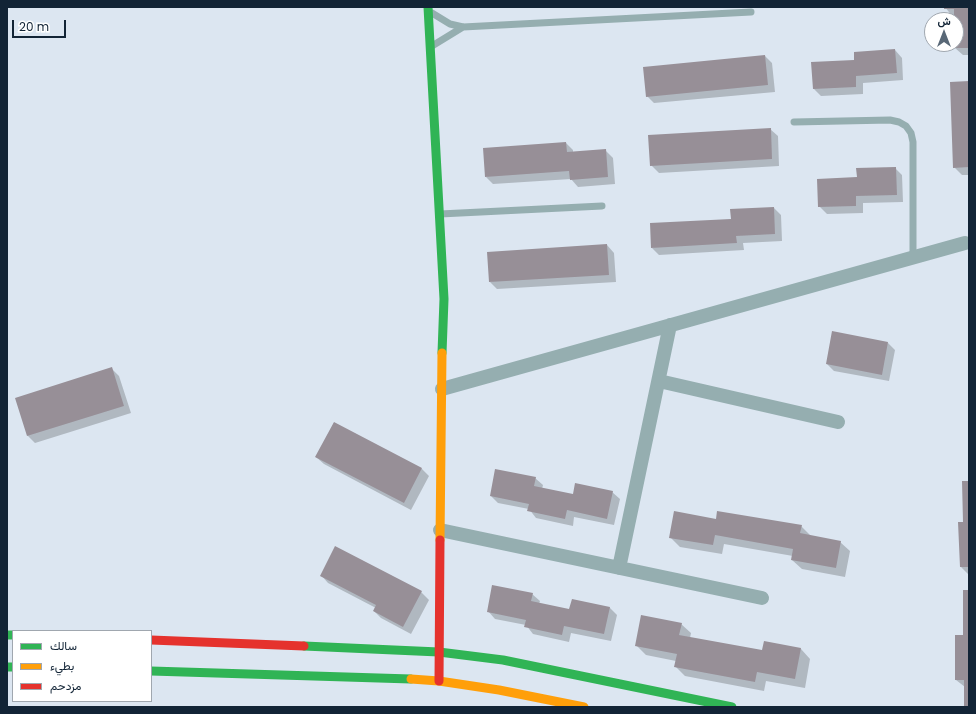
<!DOCTYPE html>
<meta charset="utf-8">
<style>
body{margin:0}
#map{position:relative;width:976px;height:714px;overflow:hidden;background:#dce6f1;font-family:Poppins,Vazirmatn,sans-serif}
canvas{display:block}
.frame{position:absolute;inset:0;border:8px solid #122436;pointer-events:none}
.legend{position:absolute;left:12px;top:630px;width:140px;height:72px;box-sizing:border-box;background:#fff;border:1px solid #a0a7af;margin:0;padding:5px 7px;list-style:none;font-size:12px;color:#122436}
.legend li{display:flex;align-items:center;gap:8px;height:20px}
.legend b{width:20px;border:1px solid #a0a7af}
.north{position:absolute;left:924px;top:12px;width:40px;height:40px;box-sizing:border-box;background:#fff;border:1px solid #a0a7af;border-radius:50%;rotate:0deg;font-size:11px;font-weight:700;line-height:16px;text-align:center;color:#122436}
.north::after{content:'';display:block;margin:auto;width:14px;height:18px;background:#596877;clip-path:polygon(50% 0,100% 100%,50% 72%,0 100%)}
.scale{position:absolute;left:12px;top:20px;width:54px;height:18px;box-sizing:border-box;border:2px solid #122436;border-top:0;padding-left:5px;font-size:12px;line-height:14px;white-space:nowrap;color:#122436;-webkit-text-stroke:3px #fff;paint-order:stroke}
</style>
<div id="map">
<canvas width="976" height="714"></canvas>
<div class="frame"></div>
<ul class="legend">
<li><b style="height:5px;background:#30b455"></b>سالك</li>
<li><b style="height:5px;background:#ff9f0a"></b>بطيء</li>
<li><b style="height:5px;background:#e5322d"></b>مزدحم</li>
</ul>
<div class="north">ش</div>
<div class="scale">20 m</div>
</div>
<script>
const ctx = document.querySelector('canvas').getContext('2d');
ctx.lineJoin = 'round';
function paint(path, color) {
  ctx.fillStyle = color;
  ctx.fill(path, 'evenodd');
}
function toPath(rows) {
  const path = new Path2D();
  for (const r of rows) {
    path.moveTo(r[0], r[1]);
    for (let i = 2; i < r.length; i += 2) path.lineTo(r[i], r[i + 1]);
  }
  return path;
}
function trace(path, color, width, dash) {
  ctx.strokeStyle = color;
  ctx.lineWidth = width;
  ctx.lineCap = dash ? 'butt' : 'round';
  ctx.setLineDash(dash || []);
  ctx.stroke(path);
}
paint(toPath([
 [945,7,969,7,969,55,963,55,955,48,956,20,955,16,952,16],
 [895,50,902,58,903,80,863,83,863,94,821,96,814,89,812,63,855,61],
 [765,56,772,63,775,92,654,103,647,96],
 [969,82,969,175,962,175,954,167],
 [770,129,778,136,779,166,659,173,651,165],
 [566,143,573,150,573,153,605,150,613,158,615,184,578,187,571,179,493,184,486,177],
 [895,168,902,175,903,202,863,203,863,213,827,214,819,206,858,178],
 [774,208,781,215,782,241,743,243,744,250,659,255,652,248,732,220],
 [607,245,614,253,616,282,497,289,490,282],
 [888,343,895,350,889,381,834,371,827,364],
 [112,369,119,376,131,413,35,443,28,436,16,399],
 [334,423,422,469,429,476,411,510,324,464,316,457],
 [535,478,543,485,542,489,573,495,612,492,620,499,614,525,574,517,573,526,536,518,529,509,498,503,491,496],
 [969,482,969,574,968,574,961,567],
 [717,520,801,526,811,536,840,542,850,551,845,577,802,569,792,560,793,556,724,544,722,554,680,547,671,538],
 [321,575,421,592,429,600,411,634,381,618,374,611,376,608,328,583],
 [969,591,969,707,965,707,965,687,956,680,964,636],
 [532,594,540,601,539,604,570,611,609,607,617,615,611,641,571,633,569,642,533,634,526,625,495,619,488,611],
 [681,624,691,633,690,638,763,652,765,642,801,649,810,659,805,688,766,681,764,691,685,676,675,666,676,661,646,655,636,645]
]), '#0003');
paint(toPath([
 [944,7,969,7,969,48,954,48,954,44,956,44,956,20,954,20,954,9,944,9],
 [895,49,897,73,856,76,856,87,813,89,811,62,854,60,854,52],
 [765,55,768,85,646,97,643,67],
 [969,81,969,167,953,168,950,82],
 [771,128,772,159,650,166,648,135],
 [566,142,567,152,606,149,608,177,570,180,569,171,485,177,483,148],
 [896,167,897,195,856,196,856,206,818,207,817,179,857,177,856,168],
 [774,207,775,234,736,236,737,243,651,248,650,223,731,219,730,209],
 [607,244,609,275,489,282,487,252],
 [832,331,888,342,882,375,826,364],
 [112,367,124,406,27,436,15,398],
 [334,422,422,468,404,503,315,457],
 [495,469,536,477,534,486,573,494,575,483,613,491,607,519,567,510,565,519,527,511,529,504,490,496],
 [962,481,969,481,969,567,960,567,958,522,963,522],
 [674,511,716,519,717,511,802,525,800,533,841,541,836,568,791,560,793,549,715,535,713,545,669,538],
 [335,546,422,591,403,627,373,611,376,605,320,576],
 [492,585,533,593,531,601,569,609,572,599,610,607,604,634,564,626,562,635,524,627,526,620,487,612],
 [963,590,969,590,969,707,964,707,964,680,955,680,955,635,963,635],
 [641,615,682,623,679,635,762,650,764,641,801,648,795,679,757,672,755,682,674,667,677,654,635,646]
]), '#978f97');
trace(toPath([
 [432,13,450,24,463,27,751,12],
 [432,46,463,27],
 [794,122,890,120,899,122,906,126,911,133,913,142,913,257],
 [440,214,602,206]
]), '#95aeb0', 7);
trace(toPath([
 [659,381,838,422],
 [442,389,965,243],
 [440,530,762,598],
 [619,568,670,325]
]), '#95aeb0', 14);
trace(toPath([
 [428,7,444,299,442,353],
 [7,635,13,635],
 [304,646,439,652,503,660,732,707],
 [7,667,13,667],
 [151,671,411,679]
]), '#30b455', 9);
trace(toPath([
 [440,540,442,353],
 [411,679,439,681,499,690,584,707]
]), '#ff9f0a', 9);
trace(toPath([
 [151,640,304,646],
 [439,681,440,540]
]), '#e5322d', 9);
</script>
